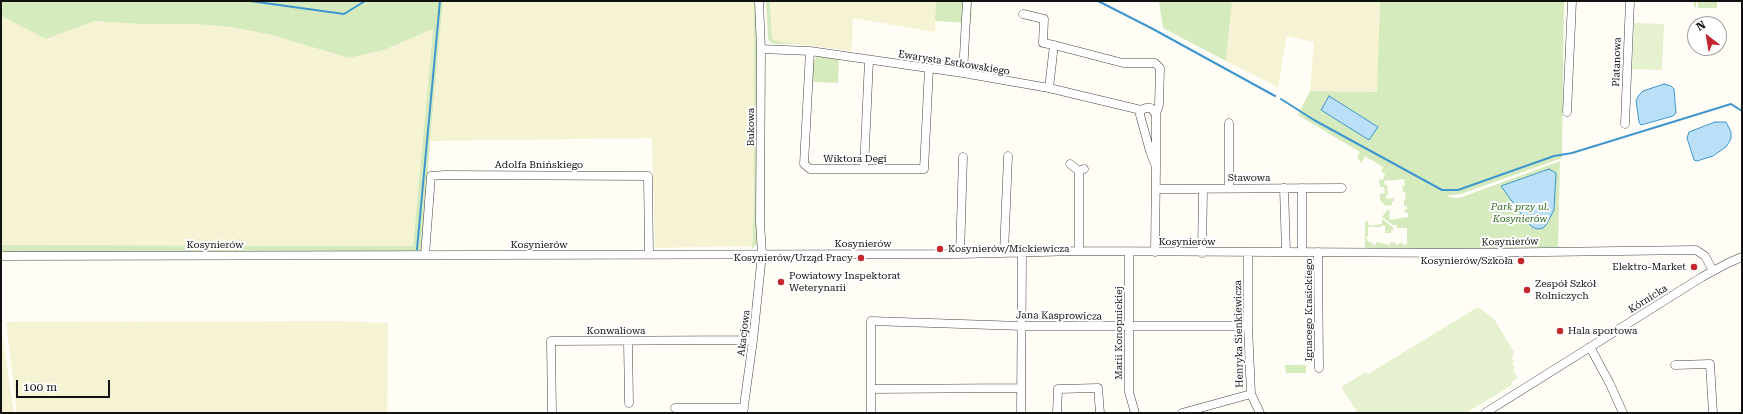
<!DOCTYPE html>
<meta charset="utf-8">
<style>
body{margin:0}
#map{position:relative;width:1743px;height:414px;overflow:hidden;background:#fffdf5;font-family:"Roboto Serif",serif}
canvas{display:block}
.frame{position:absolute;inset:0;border:2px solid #111;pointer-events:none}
.north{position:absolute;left:1687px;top:16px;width:40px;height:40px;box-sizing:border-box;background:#fff;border:1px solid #a0a0a0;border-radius:50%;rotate:329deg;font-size:11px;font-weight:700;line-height:16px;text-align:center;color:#111}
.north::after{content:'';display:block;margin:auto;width:14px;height:18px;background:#c4262e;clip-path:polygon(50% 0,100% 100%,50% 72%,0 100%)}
.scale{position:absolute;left:16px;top:380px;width:94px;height:18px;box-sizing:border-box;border:2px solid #111;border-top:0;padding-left:5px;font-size:12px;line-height:14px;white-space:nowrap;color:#111;-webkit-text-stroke:3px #fff;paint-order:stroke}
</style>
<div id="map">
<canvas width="1743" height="414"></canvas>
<div class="frame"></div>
<div class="north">N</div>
<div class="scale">100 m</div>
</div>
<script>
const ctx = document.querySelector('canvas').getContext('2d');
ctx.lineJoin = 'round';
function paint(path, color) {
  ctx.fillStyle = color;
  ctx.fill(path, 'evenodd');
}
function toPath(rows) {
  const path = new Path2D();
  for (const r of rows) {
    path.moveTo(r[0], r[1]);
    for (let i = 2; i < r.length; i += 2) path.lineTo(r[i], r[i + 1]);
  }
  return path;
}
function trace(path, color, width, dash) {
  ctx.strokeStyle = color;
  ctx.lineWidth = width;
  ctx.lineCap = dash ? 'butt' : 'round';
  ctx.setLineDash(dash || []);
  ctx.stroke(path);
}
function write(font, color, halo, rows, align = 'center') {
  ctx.font = font + ' "Roboto Serif",serif';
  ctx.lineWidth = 4;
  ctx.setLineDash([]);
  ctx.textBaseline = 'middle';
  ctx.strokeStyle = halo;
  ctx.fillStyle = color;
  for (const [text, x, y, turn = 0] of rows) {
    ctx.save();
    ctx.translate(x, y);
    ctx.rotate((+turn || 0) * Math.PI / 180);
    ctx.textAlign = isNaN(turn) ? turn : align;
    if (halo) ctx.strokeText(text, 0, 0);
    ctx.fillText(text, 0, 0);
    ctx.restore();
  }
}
paint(toPath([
 [443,1,754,1,754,206,752,246,655,248,652,138,430,141],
 [770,1,936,1,935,32,853,18,852,51,780,42,772,39],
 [1232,1,1380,1,1378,92,1310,91,1314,42,1287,36,1278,87,1226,61],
 [1,16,46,39,94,21,140,24,196,24,231,27,268,34,349,58,384,50,433,29,413,246,1,245],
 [337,321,388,323,387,413,17,413,6,322],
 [1,338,3,338,14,413,1,413]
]), '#f6f3d4');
paint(toPath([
 [1,1,443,1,430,141,422,252,1,253,1,245,413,246,433,29,384,50,349,58,268,34,231,27,196,24,140,24,94,21,46,39,1,16],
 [754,1,755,1,759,59,757,59,756,88,758,89,758,243,752,249,754,206],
 [766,1,770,1,772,39,780,42,802,44,775,44,770,42,768,39],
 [936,1,972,1,971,23,935,21],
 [1159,1,1232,1,1226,61,1163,28],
 [1380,1,1564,1,1562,158,1461,194,1446,196,1455,198,1462,197,1560,161,1558,247,1446,249,1445,248,1441,250,1414,250,1413,248,1365,248,1365,222,1368,221,1369,226,1382,224,1382,219,1393,227,1393,230,1391,231,1391,233,1385,233,1385,226,1382,225,1381,227,1368,227,1368,236,1366,236,1368,242,1372,242,1372,244,1376,245,1376,242,1390,245,1390,242,1396,243,1396,245,1403,242,1403,245,1407,244,1407,228,1397,228,1397,225,1393,225,1382,217,1387,210,1390,210,1389,220,1408,217,1408,213,1405,213,1405,210,1407,209,1407,206,1404,206,1404,200,1406,199,1405,192,1403,192,1402,186,1405,186,1404,179,1384,181,1385,185,1387,185,1388,195,1386,195,1386,199,1394,198,1394,201,1392,202,1392,205,1386,206,1380,200,1380,194,1385,193,1384,187,1380,187,1379,179,1383,180,1385,173,1381,172,1383,167,1365,156,1361,163,1357,157,1360,152,1298,115,1310,91,1377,92],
 [1694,1,1717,1,1717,8,1698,8,1698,3,1696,2,1696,7,1694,7],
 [817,56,839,59,838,83,813,82,813,63],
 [1285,365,1306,365,1306,373,1286,373]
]), '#d5ebbd');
paint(toPath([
 [1634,23,1664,24,1662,70,1632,69],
 [1478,307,1494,319,1514,352,1512,358,1514,362,1512,363,1515,368,1513,370,1518,378,1511,382,1512,385,1466,413,1358,413,1341,387,1366,372,1368,374]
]), '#e6f2cf');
const water = toPath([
 [1664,84,1671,86,1674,89,1676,113,1673,116,1641,125,1639,122,1636,101,1639,95,1643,91,1664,84],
 [1329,96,1378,127,1369,140,1321,110,1329,96],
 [1715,122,1726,122,1731,132,1731,139,1726,147,1713,156,1697,161,1694,160,1687,138,1689,132,1715,122],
 [1549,169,1556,173,1554,210,1546,225,1543,228,1537,229,1532,227,1524,218,1501,186,1549,169]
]);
paint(water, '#b9e0f7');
trace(water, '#3f96cf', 1);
trace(toPath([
 [250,1,344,14,365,1],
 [1098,1,1153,29,1275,96],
 [1281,99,1314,120,1442,190,1458,190,1554,156,1572,153,1731,104,1742,111],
 [417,249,440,1]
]), '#3f96cf', 2);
const minor = toPath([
 [1023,14,1044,19,1043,43,1054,45],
 [761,49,810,51,963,73,1049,88,1141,110],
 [810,51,804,164,810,169,924,169,929,68],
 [963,73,967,1],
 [1049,88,1054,45,1123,63,1155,63,1160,68,1159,105,1156,114],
 [1567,112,1572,1],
 [1229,123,1229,188],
 [1625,124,1630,1],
 [1070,164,1079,171,1084,169],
 [864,169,869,60],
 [1284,188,1286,252],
 [1302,188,1302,252],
 [1156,189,1342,188],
 [1079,251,1079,171],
 [1155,252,1156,167,1156,114,1151,108,1146,108,1141,110,1140,115,1150,151,1156,167],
 [1318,252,1319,368],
 [1004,253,1008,156],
 [1129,253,1129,392,1135,413],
 [1202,253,1203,189],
 [1248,253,1248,326,1251,394,1260,413],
 [960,254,963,157],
 [425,255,431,176,445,175,648,176,649,254],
 [1,256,960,254,1079,251,1470,253,1696,250,1705,256,1713,271],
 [628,341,629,403],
 [1590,347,1610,384,1623,413],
 [1675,365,1710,364,1713,413],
 [871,389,1021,388],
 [675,408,744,408],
 [552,413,551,341,753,340],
 [743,413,753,340,762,254,760,222,761,49,759,1],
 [871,413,871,321,1022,326,1248,326],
 [1021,413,1022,253],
 [1057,413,1058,389,1098,388,1100,413],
 [1182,413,1251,394],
 [1485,413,1702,277,1728,263,1742,257]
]);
trace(minor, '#444', 9);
trace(minor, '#fff', 8);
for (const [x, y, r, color] of [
 [940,249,4,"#c4262e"],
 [861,258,4,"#c4262e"],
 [1521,261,4,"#c4262e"],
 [1694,267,4,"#c4262e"],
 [781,282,4,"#c4262e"],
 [1527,290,4,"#c4262e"],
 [1560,331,4,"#c4262e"]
]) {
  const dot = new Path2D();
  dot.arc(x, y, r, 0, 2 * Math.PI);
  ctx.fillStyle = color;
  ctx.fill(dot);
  trace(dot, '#fff', 1.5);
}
write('10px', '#111', '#fff', [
 ["Platanowa",1617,62,-88],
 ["Ewarysta Estkowskiego",954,63,9],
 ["Bukowa",751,127,-90],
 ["Wiktora Degi",855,159],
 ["Adolfa Bnińskiego",539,165],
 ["Stawowa",1249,178],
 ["Kosynierów",1187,242],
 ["Kosynierów",1510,242,-1],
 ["Kosynierów",863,244],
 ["Kosynierów",215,245],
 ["Kosynierów",539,245],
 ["Kórnicka",1648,299,-32],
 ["Ignacego Krasickiego",1309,310,-90],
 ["Jana Kasprowicza",1059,316,1],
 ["Konwaliowa",616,331],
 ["Akacjowa",744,333,-83],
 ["Marii Konopnickiej",1119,333,-90],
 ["Henryka Sienkiewicza",1239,334,-91]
]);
write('italic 10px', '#2f6b1f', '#fff', [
 ["Park przy ul.",1520,207],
 ["Kosynierów",1520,219]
]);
write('10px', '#111', '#fff', [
 ["Kosynierów/Mickiewicza",948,249],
 ["Kosynierów/Urząd Pracy",853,258,"right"],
 ["Kosynierów/Szkoła",1513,261,"right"],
 ["Elektro-Market",1686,267,"right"],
 ["Powiatowy Inspektorat",789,276],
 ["Weterynarii",789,288],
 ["Zespół Szkół",1535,284],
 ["Rolniczych",1535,296],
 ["Hala sportowa",1568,331]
], 'left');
</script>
